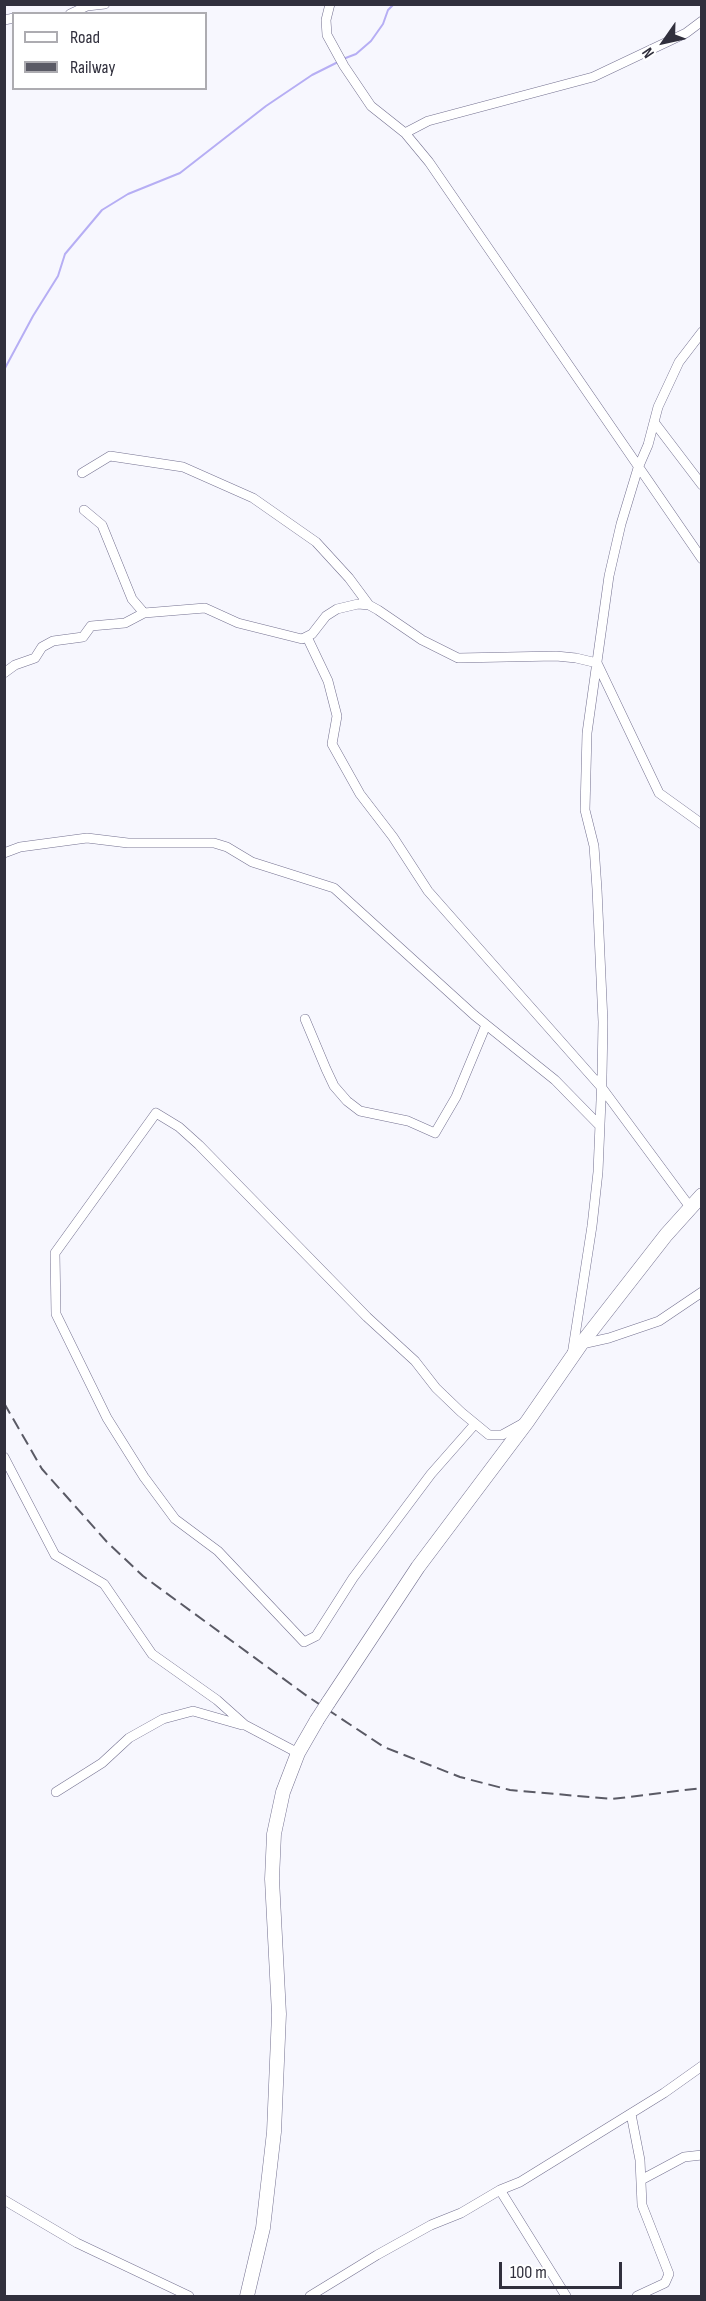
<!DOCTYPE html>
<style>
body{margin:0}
#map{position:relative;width:706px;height:2301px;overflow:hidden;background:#f7f7fe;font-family:"Sofia Sans Condensed",sans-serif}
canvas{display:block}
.frame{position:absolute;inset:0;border:6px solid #31303d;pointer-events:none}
.legend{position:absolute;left:12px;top:12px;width:195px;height:78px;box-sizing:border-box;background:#fff;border:2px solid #adacb1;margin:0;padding:8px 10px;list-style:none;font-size:18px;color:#31303d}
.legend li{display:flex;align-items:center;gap:12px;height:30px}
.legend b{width:30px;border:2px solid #adacb1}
.north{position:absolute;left:634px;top:12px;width:60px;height:60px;-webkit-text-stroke:4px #fff;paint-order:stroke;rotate:236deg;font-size:16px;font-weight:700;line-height:24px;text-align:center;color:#31303d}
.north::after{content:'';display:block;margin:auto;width:21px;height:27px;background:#31303d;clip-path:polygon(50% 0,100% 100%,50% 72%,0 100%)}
.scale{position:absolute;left:499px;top:2262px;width:123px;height:27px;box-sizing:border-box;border:3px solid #31303d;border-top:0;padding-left:8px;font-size:18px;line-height:21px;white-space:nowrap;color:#31303d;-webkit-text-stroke:4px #fff;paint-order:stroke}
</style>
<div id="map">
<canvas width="706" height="2301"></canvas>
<div class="frame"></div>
<ul class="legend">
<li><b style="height:8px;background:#fff"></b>Road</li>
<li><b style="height:8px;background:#5a5a65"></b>Railway</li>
</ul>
<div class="north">N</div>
<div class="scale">100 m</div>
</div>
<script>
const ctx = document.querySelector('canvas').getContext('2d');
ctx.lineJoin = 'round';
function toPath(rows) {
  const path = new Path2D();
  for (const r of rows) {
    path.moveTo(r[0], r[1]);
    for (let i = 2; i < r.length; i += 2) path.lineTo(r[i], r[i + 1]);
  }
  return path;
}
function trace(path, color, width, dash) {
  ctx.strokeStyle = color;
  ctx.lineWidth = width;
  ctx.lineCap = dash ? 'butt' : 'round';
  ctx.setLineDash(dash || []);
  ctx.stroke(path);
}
trace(toPath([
 [343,59,356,54,371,41,383,24,388,10,394,4],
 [4,370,33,316,58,276,65,254,102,210,128,194,180,173,266,106,312,75,338,62]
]), '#b6aef4', 2);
const street = toPath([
 [330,4,326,20,327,35,344,66,371,106,405,133,429,162,702,559],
 [70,14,87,6,105,4],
 [4,20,14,18],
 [405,133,428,121,593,77,686,33,702,21],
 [654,422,702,485],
 [82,473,110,456,183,467,253,498,316,542,349,578,369,605],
 [84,510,102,525,132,599,144,613,205,608,238,623,302,639,312,634,326,616,337,609,358,604,369,605,378,610,422,640,458,658,556,656,576,658,597,663,659,793,702,824],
 [307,637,328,681,337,716,332,744,360,794,393,837,428,891,602,1088,690,1207],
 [4,673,15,665,35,658,42,647,53,641,83,637,91,626,125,623,144,613],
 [4,853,20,847,87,838,128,843,214,843,227,847,252,862,334,888,474,1015,555,1080,600,1126],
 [305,1019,326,1069,334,1086,347,1101,360,1111,408,1121,435,1133,456,1097,486,1025],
 [582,1344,609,1338,659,1321,702,1292],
 [572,1355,592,1226,598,1172,602,1076,603,1022,597,889,594,846,585,810,587,733,609,576,621,524,638,468,648,445,658,407,679,362,702,332],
 [475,1424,431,1474,353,1578,316,1636,304,1642,218,1551,175,1519,144,1477,107,1418,56,1314,55,1253,156,1113,179,1127,199,1145,367,1317,415,1361,436,1388,461,1412,489,1435,502,1435,522,1424],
 [4,1457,55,1555,104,1584,152,1654,217,1700,245,1725,298,1753],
 [56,1792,102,1763,129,1738,163,1719,193,1711,242,1725],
 [631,2114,640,2160,642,2205,669,2274,665,2283,637,2296],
 [641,2180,684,2157,702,2155],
 [500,2190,566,2296],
 [4,2200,77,2243,189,2296],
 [310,2296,377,2255,431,2225,461,2213,500,2190,520,2182,664,2093,702,2066]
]);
const secondary = toPath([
 [328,1703,418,1567,527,1422,581,1344,666,1235,702,1195],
 [247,2296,263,2228,274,2132,279,2014,272,1879,274,1834,283,1792,298,1753,317,1720]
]);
trace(street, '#747190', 10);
trace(secondary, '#747190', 15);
trace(street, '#fff', 9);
trace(secondary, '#fff', 14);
trace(toPath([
 [4,1403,42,1469,107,1542,143,1576,307,1696,384,1747,460,1777,510,1790,612,1799,702,1788]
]), '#5a5a65', 2, [12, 6]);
const secondaryBridge = toPath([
 [317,1720,328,1703]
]);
trace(secondaryBridge, '#747190', 15, []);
trace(secondaryBridge, '#fff', 14);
</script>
